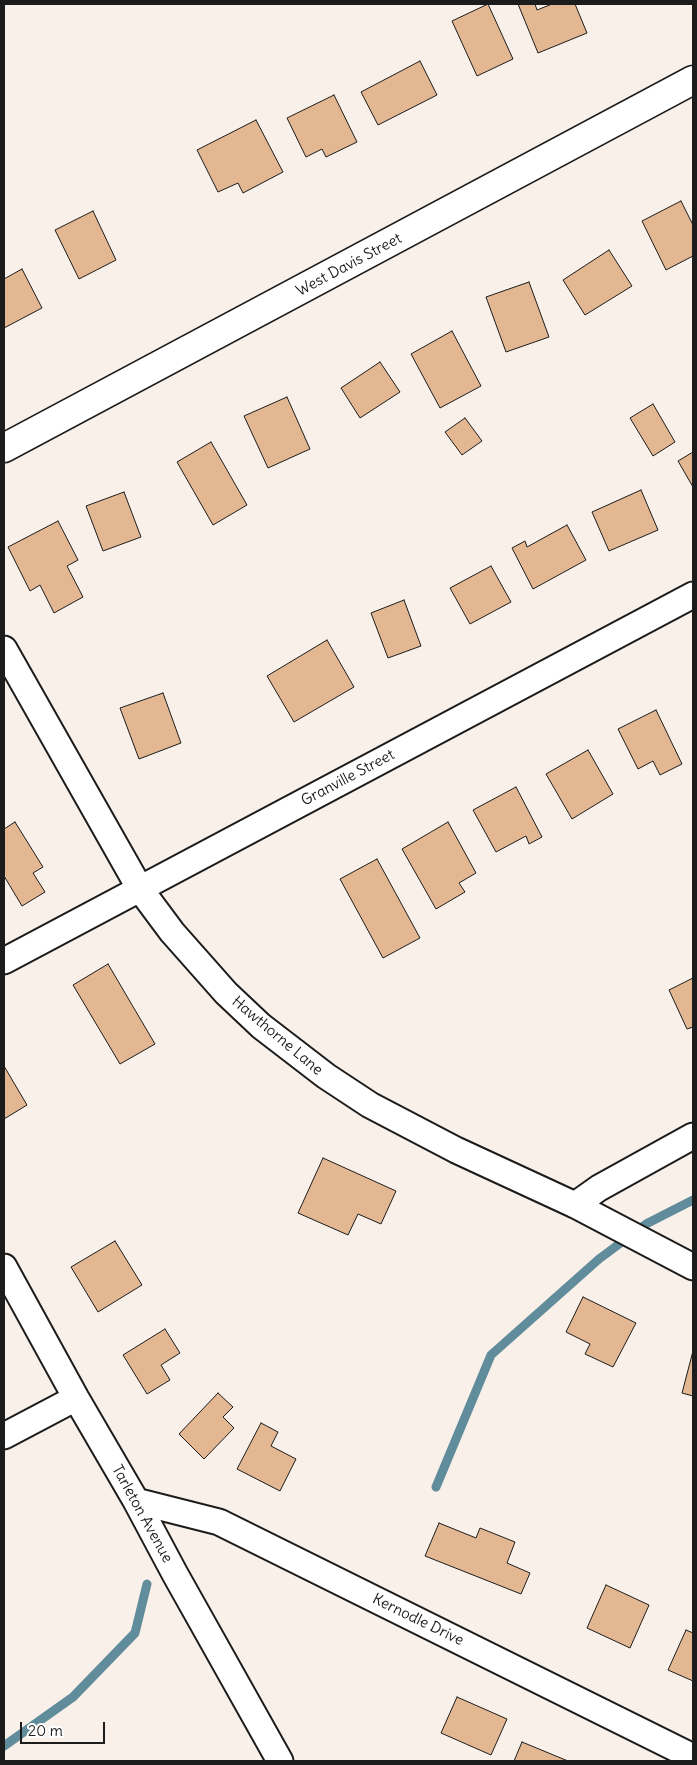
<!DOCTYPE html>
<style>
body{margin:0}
#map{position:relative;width:697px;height:1765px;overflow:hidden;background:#f9f1e9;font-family:Delius,sans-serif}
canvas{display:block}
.frame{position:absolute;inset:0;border:5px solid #1c1c1c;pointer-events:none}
.scale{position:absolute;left:20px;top:1722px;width:85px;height:22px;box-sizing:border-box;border:2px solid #1c1c1c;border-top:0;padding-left:6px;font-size:15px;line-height:18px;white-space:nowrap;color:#1c1c1c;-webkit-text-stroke:4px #fff;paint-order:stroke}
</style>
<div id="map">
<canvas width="697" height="1765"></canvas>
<div class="frame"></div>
<div class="scale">20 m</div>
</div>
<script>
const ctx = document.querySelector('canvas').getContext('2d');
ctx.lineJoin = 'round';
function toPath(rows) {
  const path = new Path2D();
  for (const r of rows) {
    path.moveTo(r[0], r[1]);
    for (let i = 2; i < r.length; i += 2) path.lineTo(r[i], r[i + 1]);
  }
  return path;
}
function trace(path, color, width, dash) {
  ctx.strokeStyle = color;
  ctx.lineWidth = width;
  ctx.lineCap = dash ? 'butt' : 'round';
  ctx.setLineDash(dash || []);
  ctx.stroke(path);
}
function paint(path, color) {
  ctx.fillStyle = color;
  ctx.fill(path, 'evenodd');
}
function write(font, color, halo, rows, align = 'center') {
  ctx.font = font + ' Delius,sans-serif';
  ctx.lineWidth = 4.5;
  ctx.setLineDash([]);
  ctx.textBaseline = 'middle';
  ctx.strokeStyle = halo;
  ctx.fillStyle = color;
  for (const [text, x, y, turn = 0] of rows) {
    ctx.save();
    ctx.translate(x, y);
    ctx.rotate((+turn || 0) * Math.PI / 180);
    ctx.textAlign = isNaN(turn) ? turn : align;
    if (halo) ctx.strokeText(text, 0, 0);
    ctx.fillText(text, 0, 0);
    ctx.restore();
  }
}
trace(toPath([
 [436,1487,491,1355,599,1259,646,1224,693,1200],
 [4,1746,73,1697,135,1633,147,1584]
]), '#608c9b', 9);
const building = toPath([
 [488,4,513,59,477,76,452,21,488,4],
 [518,4,535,4,537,10,552,4,575,4,587,33,538,53,518,4],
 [420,61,437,95,378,125,361,92,420,61],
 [334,95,357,142,326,157,322,149,306,157,287,118,334,95],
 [256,120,283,172,243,193,238,183,218,192,197,150,256,120],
 [681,201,693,225,693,256,666,270,642,221,681,201],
 [93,211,116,260,79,279,55,230,93,211],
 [609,250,632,286,585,315,563,280,609,250],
 [22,269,42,308,4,328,4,279,22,269],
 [529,282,549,337,506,352,486,297,529,282],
 [452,331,481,386,440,408,411,354,452,331],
 [380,362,400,392,360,418,341,388,380,362],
 [287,397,310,449,268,468,244,416,287,397],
 [653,404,675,442,653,456,630,418,653,404],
 [465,418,482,441,462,455,445,432,465,418],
 [211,442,247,505,213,525,177,462,211,442],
 [693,452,693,487,678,461,693,452],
 [641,490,658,530,609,551,592,512,641,490],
 [124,492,141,537,103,551,86,506,124,492],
 [58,521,78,560,67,566,83,597,54,613,40,585,30,591,8,547,58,521],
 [567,525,586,560,533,589,512,548,525,541,527,547,567,525],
 [491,566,511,602,470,624,450,588,491,566],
 [404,600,421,646,388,658,371,613,404,600],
 [327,640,354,687,294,722,267,676,327,640],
 [163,693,181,743,139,759,120,708,163,693],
 [656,710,682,764,660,775,653,761,638,769,618,729,656,710],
 [588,750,613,794,572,819,546,774,588,750],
 [516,787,542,837,529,844,526,836,496,852,473,810,516,787],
 [15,822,43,867,33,873,45,892,22,906,4,876,4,829,15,822],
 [448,822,476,873,459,883,465,892,436,909,402,849,448,822],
 [377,859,420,938,383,958,340,879,377,859],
 [108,964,155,1044,120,1064,73,985,108,964],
 [693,978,693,1027,687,1029,669,990,693,978],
 [4,1066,27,1105,4,1119,4,1066],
 [323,1158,396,1191,381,1224,358,1214,348,1235,298,1213,323,1158],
 [115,1241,142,1285,98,1312,71,1267,115,1241],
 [583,1297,636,1323,613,1367,585,1354,590,1344,566,1332,583,1297],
 [165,1329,180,1353,161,1365,170,1380,147,1394,123,1355,165,1329],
 [693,1351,693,1396,682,1393,693,1351],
 [218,1393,233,1407,223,1417,234,1428,204,1459,179,1434,218,1393],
 [261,1423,278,1432,271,1446,296,1459,280,1491,237,1469,261,1423],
 [439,1523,476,1538,480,1528,515,1542,507,1563,530,1573,521,1594,425,1556,439,1523],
 [606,1585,649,1605,630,1648,587,1628,606,1585],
 [686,1630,693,1633,693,1681,668,1670,686,1630],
 [457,1697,507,1719,491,1755,441,1733,457,1697],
 [522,1742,568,1761,514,1761,522,1742]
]);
paint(building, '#e2b792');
trace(building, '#1c1c1c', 1);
const minor = toPath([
 [4,649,140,889,172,932,226,993,261,1026,326,1076,370,1105,456,1150,575,1205,693,1267],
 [4,961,693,595],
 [575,1205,599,1188,693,1136],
 [4,1267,76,1398,136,1501,175,1574,280,1761],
 [4,1436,76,1398],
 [136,1501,219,1522,693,1757]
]);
const tertiary = toPath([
 [4,448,693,80]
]);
trace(minor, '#1c1c1c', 29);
trace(tertiary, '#1c1c1c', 31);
trace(minor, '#fff', 25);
trace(tertiary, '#fff', 28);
write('15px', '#1c1c1c', '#fff', [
 ["West Davis Street",349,265,-28],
 ["Granville Street",348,778,-28],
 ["Hawthorne Lane",277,1036,40],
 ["Tarleton Avenue",142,1514,61],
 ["Kernodle Drive",418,1620,26]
]);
</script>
